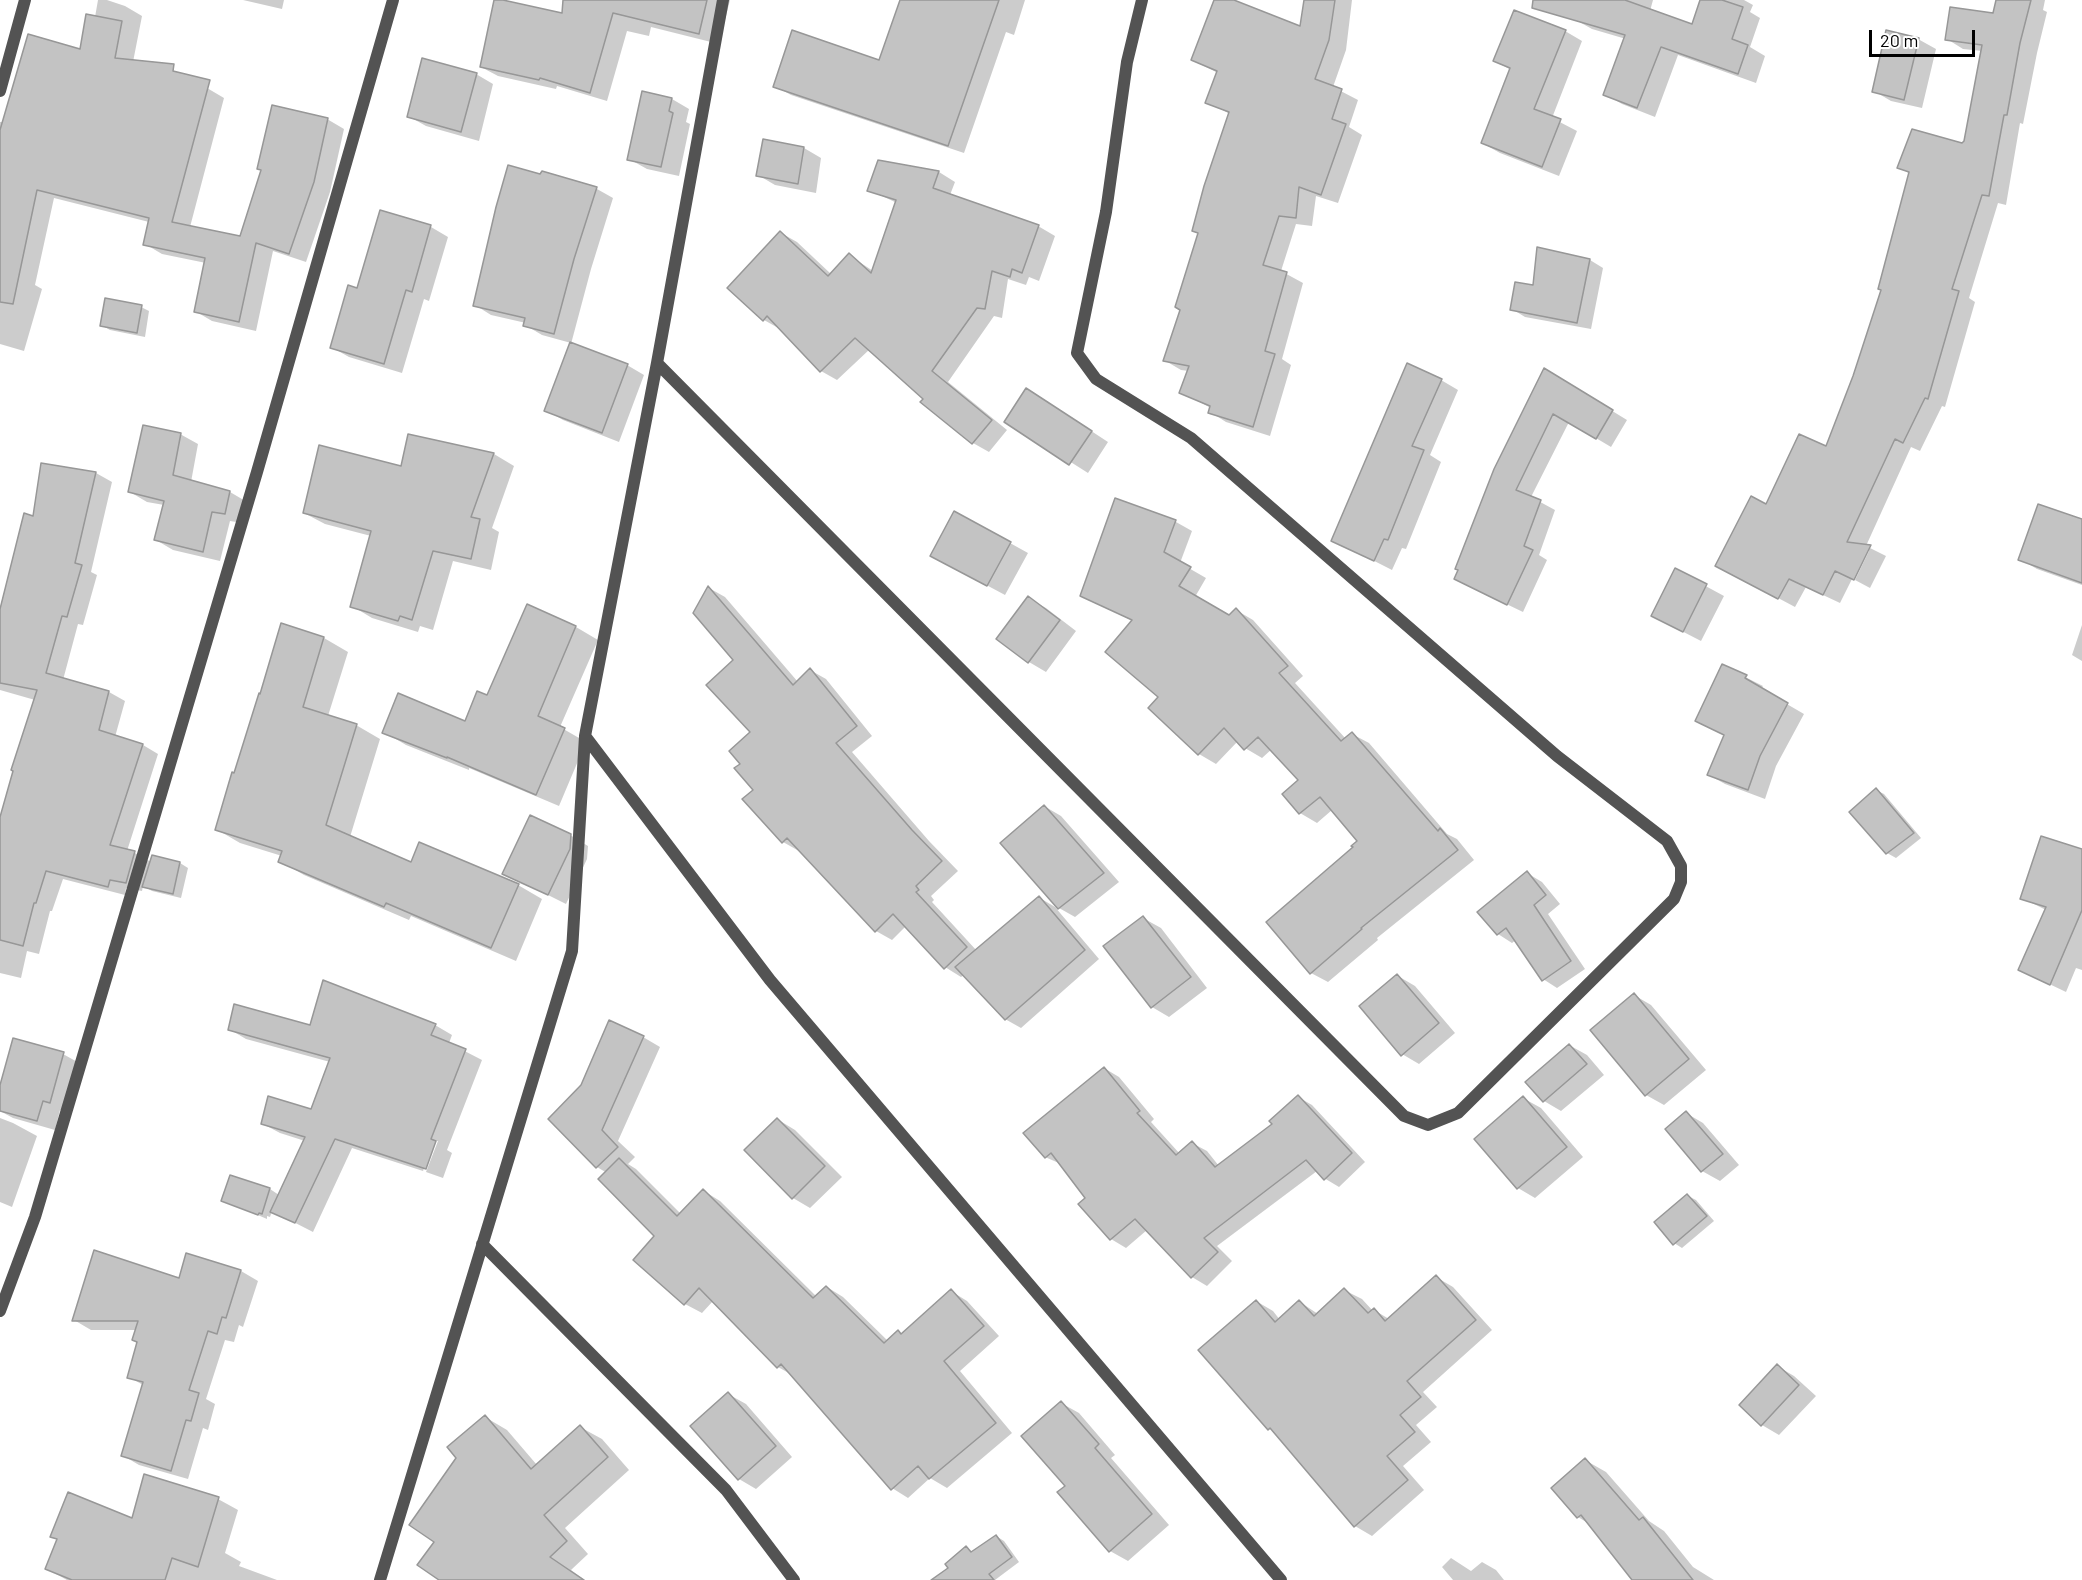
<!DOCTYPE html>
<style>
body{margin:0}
#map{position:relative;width:2082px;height:1580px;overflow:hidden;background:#fff;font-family:Barlow,sans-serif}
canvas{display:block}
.scale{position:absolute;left:1869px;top:30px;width:106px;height:27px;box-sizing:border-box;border:3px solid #000;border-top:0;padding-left:8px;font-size:18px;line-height:21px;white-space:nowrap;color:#000;-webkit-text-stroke:4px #fff;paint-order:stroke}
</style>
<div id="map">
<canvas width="2082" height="1580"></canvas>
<div class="scale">20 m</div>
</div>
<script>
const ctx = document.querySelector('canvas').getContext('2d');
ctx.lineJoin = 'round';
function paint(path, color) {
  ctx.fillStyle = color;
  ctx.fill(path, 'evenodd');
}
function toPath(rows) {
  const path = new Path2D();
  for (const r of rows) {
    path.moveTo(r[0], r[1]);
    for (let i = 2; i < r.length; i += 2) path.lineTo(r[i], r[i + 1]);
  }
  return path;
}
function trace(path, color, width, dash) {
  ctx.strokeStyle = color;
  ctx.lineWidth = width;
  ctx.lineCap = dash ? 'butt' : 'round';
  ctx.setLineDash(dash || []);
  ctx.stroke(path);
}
paint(toPath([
 [98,0,107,0,125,6,142,16,133,62,207,88,224,98,190,227,241,238,327,119,344,129,330,192,306,262,273,251,256,331,212,321,195,311,206,263,162,254,145,244,149,222,54,198,35,285,42,289,24,351,0,344,0,122,4,122,81,51,95,17],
 [243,0,284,0,282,9],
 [584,0,730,0,719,44,651,27,649,36,627,31,607,101,557,86,556,89,498,76,481,67,579,19],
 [901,0,1025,0,1014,35,1006,32,964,153,791,95,775,86,880,62],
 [1215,0,1224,0,1301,28,1305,0,1352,0,1346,50,1333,87,1358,100,1349,127,1362,135,1338,203,1316,196,1312,226,1296,224,1281,271,1303,283,1282,359,1291,365,1270,436,1226,422,1210,412,1211,408,1180,392,1189,371,1181,370,1164,360,1182,309,1199,233,1230,114,1207,102,1218,73,1192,60],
 [1580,0,1653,0,1650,11,1692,26,1701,0,1744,0,1753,5,1750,12,1760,18,1750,47,1765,56,1756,83,1678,55,1655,117,1622,104,1605,94,1626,39,1592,29,1574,19],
 [1997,0,2045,0,2043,10,2047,12,2037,53,2023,124,2020,123,2006,205,1998,203,1969,298,1975,302,1945,407,1942,406,1920,451,1911,447,1866,546,1886,556,1870,588,1855,580,1869,551,1866,551,1840,603,1806,587,1795,607,1733,574,1767,506,1827,448,1854,377,1883,290,1910,174,1899,167,1963,145,1965,142,1982,51,1963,49,1947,39,1994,14],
 [1565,31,1582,41,1552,118,1577,131,1559,176,1500,153,1482,143,1511,70,1495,61],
 [1918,39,1936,49,1922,108,1891,101,1874,91],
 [476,74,493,84,479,141,426,126,408,116],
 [672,99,689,109,686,122,690,124,679,176,647,169,629,159],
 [804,148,821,158,816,193,775,185,758,175],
 [879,162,939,172,955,182,950,195,1038,226,1055,236,1039,281,1029,277,1026,285,1008,279,1002,318,994,316,948,382,1007,430,989,452,973,443,870,349,837,380,821,371,780,329,764,320,781,233,797,242,831,274,849,255,873,271,897,203,869,190],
 [543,172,597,189,613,198,591,269,571,344,627,365,644,375,619,442,563,420,546,410,571,343,542,335,525,325,526,323,491,315,475,305],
 [431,227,448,237,429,301,424,299,402,373,349,357,331,347,358,290],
 [1538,249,1590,260,1603,268,1591,329,1525,317,1512,309,1534,287],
 [141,307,149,311,145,337,110,330,101,325],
 [1560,379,1627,420,1611,447,1569,422,1531,497,1555,510,1539,555,1547,560,1523,612,1471,587,1460,570],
 [1441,380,1458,390,1430,455,1441,462,1406,549,1402,548,1392,570,1333,540],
 [1044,400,1108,442,1088,473,1006,421],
 [180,434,198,444,191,482,230,492,247,502,242,523,230,521,220,561,173,550,156,540,164,505,147,502,130,492],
 [409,436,494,454,514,466,492,528,499,532,491,570,453,561,433,630,420,626,418,632,372,618,352,606,371,536,325,524,304,513,402,468],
 [42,465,96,473,112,482,91,572,97,575,83,625,78,624,63,680,109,692,125,701,115,737,143,745,158,754,127,851,135,853,151,862,153,857,180,863,188,868,181,898,152,891,143,886,142,891,126,888,125,895,63,879,52,911,50,911,39,954,27,951,21,978,0,973,0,822,35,700,0,690,0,615,34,518],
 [1116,500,1176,522,1192,531,1180,563,1206,578,1195,597,1229,617,1236,610,1253,620,1303,676,1295,683,1346,739,1352,734,1369,743,1447,834,1457,839,1474,860,1377,938,1378,940,1328,982,1311,973,1355,847,1359,841,1332,810,1317,823,1300,813,1284,794,1300,780,1272,749,1262,758,1245,748,1238,741,1216,764,1199,754,1150,708,1160,697,1133,621,1082,596],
 [2082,521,2082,585,2037,569,2020,559],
 [1010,543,1028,553,1005,595,949,565],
 [1676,570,1724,596,1701,641,1670,625],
 [709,588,725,597,798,682,810,670,826,679,872,736,852,752,929,841,958,871,931,896,934,900,932,902,977,951,1040,898,1055,907,1099,959,1021,1028,1005,1019,964,975,961,977,945,967,906,926,892,940,876,931,799,851,783,842,742,764,752,732,735,660],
 [1028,598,1046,608,1076,631,1046,672,1029,662],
 [527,606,576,627,598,640,560,727,586,742,559,806,469,768,469,770,406,745,384,732,466,723,488,697],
 [2082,625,2082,661,2072,655],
 [324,638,348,652,328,716,356,725,380,739,350,837,412,864,518,885,542,899,516,961,411,916,409,920,304,875,280,861,282,856,240,843,216,829,235,775],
 [1723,666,1763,686,1761,689,1804,714,1776,766,1765,799,1725,784,1709,775,1726,736],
 [1876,790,1884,794,1921,838,1896,858,1887,853,1851,812],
 [1044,806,1061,816,1119,882,1075,917,1059,908],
 [570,835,588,846,587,859,566,904,504,873],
 [2082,851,2082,970,2076,968,2066,992,2020,970,2046,910,2022,898],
 [1527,873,1542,882,1560,904,1548,914,1585,969,1557,988,1543,979,1516,940,1512,943,1498,934],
 [1143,918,1161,928,1207,988,1169,1017,1152,1007],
 [1398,976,1415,986,1455,1033,1419,1064,1402,1054],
 [1634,995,1651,1005,1706,1070,1664,1105,1646,1095],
 [435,1025,452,1035,449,1043,482,1060,447,1150,452,1153,443,1178,426,1172,438,1141,435,1141,423,1171,352,1148,313,1232,272,1211,270,1217,267,1216,267,1219,223,1200,270,1189,279,1195,305,1141,280,1133,263,1124,312,1110,330,1062,246,1039,229,1029],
 [643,1037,660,1047,618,1141,635,1157,628,1164,636,1169,681,1214,704,1191,720,1201,817,1297,827,1287,843,1297,888,1341,898,1332,902,1334,951,1291,967,1301,999,1336,960,1371,1012,1433,947,1488,930,1478,908,1498,892,1488,794,1376,778,1367,713,1301,702,1313,685,1304,635,1260,656,1236,607,1173,597,1167,550,1119],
 [1569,1045,1587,1055,1604,1075,1561,1111,1544,1101],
 [63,1054,81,1064,67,1112,60,1110,55,1130,13,1118,0,1111,0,1091],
 [1104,1068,1119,1077,1154,1119,1151,1122,1180,1154,1192,1143,1207,1151,1219,1166,1274,1124,1298,1097,1312,1105,1365,1162,1339,1187,1324,1178,1317,1171,1217,1246,1232,1261,1207,1286,1192,1277,1147,1230,1126,1248,1111,1239,1080,1204,1087,1198,1061,1164,1045,1157],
 [1523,1098,1541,1108,1583,1157,1535,1198,1518,1188],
 [1686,1113,1703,1123,1739,1165,1720,1181,1702,1171,1667,1129],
 [0,1118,13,1123,37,1136,12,1207,0,1202],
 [777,1119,795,1130,842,1177,810,1208,793,1198],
 [1688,1196,1696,1200,1714,1221,1682,1248,1674,1243],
 [241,1271,258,1281,243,1327,239,1325,234,1342,225,1340,206,1399,215,1404,208,1430,203,1428,188,1479,139,1465,122,1455,143,1385,129,1377,139,1342,137,1330,91,1330,74,1320,180,1279],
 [1436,1277,1453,1287,1492,1330,1423,1392,1437,1407,1416,1425,1431,1442,1403,1466,1424,1490,1372,1536,1355,1526,1274,1431,1269,1428,1256,1301,1273,1311,1280,1320,1300,1302,1318,1314,1344,1290,1362,1299,1373,1311,1374,1310,1389,1319],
 [1777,1366,1794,1376,1816,1396,1779,1435,1762,1425,1741,1405],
 [728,1394,746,1404,792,1457,756,1489,739,1479],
 [1061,1403,1079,1413,1115,1455,1111,1458,1169,1525,1128,1561,1110,1551,1067,1486],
 [485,1417,507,1430,537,1465,580,1427,602,1439,629,1470,565,1528,588,1554,571,1570,585,1580,442,1580,436,1542],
 [1585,1460,1606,1472,1649,1521,1664,1531,1693,1567,1714,1580,1634,1580,1591,1525,1578,1517],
 [218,1499,238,1510,225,1553,241,1562,239,1566,277,1580,67,1580,47,1569,58,1540,52,1536,133,1520],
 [996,1536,1004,1541,1019,1562,995,1580,966,1580],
 [1451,1558,1471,1571,1482,1562,1496,1570,1504,1580,1453,1580,1442,1567]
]), '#0003');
const building = toPath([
 [494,0,503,0,562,13,563,0,707,0,699,34,613,13,590,93,540,78,539,80,480,67,494,0],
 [900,0,999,0,948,146,773,87,792,30,879,60,900,0],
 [1214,0,1234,0,1300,26,1304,0,1335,0,1329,40,1315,79,1342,89,1332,119,1346,124,1321,195,1299,187,1296,218,1279,216,1263,265,1287,272,1265,351,1275,354,1253,427,1208,413,1210,406,1179,393,1189,366,1163,361,1180,310,1175,307,1198,233,1192,231,1204,186,1229,112,1205,103,1217,71,1191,60,1214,0],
 [1533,0,1625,0,1692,24,1700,0,1722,0,1743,7,1732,39,1748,45,1738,74,1661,47,1637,108,1603,95,1625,35,1532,8,1533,0],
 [1996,0,2031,0,2020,43,2007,115,2004,115,1989,196,1982,195,1952,289,1959,291,1928,399,1925,398,1903,443,1895,439,1847,542,1871,545,1854,580,1835,571,1823,595,1789,579,1778,599,1715,566,1751,496,1766,504,1799,434,1826,446,1853,376,1881,290,1878,289,1909,172,1897,168,1912,129,1962,143,1964,141,1982,45,1945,40,1950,7,1993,13,1996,0],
 [1514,10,1566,30,1534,109,1561,119,1542,167,1481,143,1510,68,1493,61,1514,10],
 [86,14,122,21,115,58,174,64,173,71,210,80,172,222,240,236,261,170,257,169,272,105,328,118,314,182,289,254,256,243,239,322,194,312,205,258,143,245,149,218,37,190,13,304,0,302,0,130,28,34,80,49,86,14],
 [1886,30,1919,38,1904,100,1872,92,1886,30],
 [422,58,477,73,461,132,407,117,422,58],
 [642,91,672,98,669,111,673,113,661,167,627,160,642,91],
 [763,139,804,147,798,184,756,176,763,139],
 [878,160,939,171,933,188,1039,225,1022,273,1012,269,1010,277,992,271,985,309,977,308,932,371,992,420,972,444,920,402,923,399,855,338,820,372,767,316,763,321,727,288,780,231,828,276,849,253,871,273,896,200,867,191,878,160],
 [508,165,540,174,542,171,597,187,574,259,554,334,523,326,525,318,473,306,496,207,508,165],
 [380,210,431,225,412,292,406,290,384,364,330,348,348,285,357,288,380,210],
 [1537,247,1590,259,1577,323,1510,310,1515,282,1533,285,1537,247],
 [105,298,142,305,137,333,100,326,105,298],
 [570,342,628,364,602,433,544,411,570,342],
 [1407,363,1442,379,1412,446,1424,450,1388,540,1384,539,1374,561,1331,541,1407,363],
 [1544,368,1613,410,1596,439,1553,414,1516,490,1541,500,1524,546,1533,550,1507,605,1454,579,1458,570,1455,569,1494,469,1544,368],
 [1026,388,1092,431,1069,465,1004,422,1026,388],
 [143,425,181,433,173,475,230,491,225,514,212,512,203,552,154,540,164,501,128,492,143,425],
 [408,434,494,453,471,517,480,519,471,559,433,551,412,620,400,616,398,621,350,607,371,531,303,513,319,445,401,466,408,434],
 [41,463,96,472,75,563,82,565,67,617,62,616,46,673,109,691,99,730,143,744,110,845,135,851,126,883,110,880,108,887,46,871,36,903,34,903,23,946,0,940,0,817,13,771,11,770,37,690,0,683,0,609,24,513,33,516,41,463],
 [1115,498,1176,520,1164,552,1191,567,1179,586,1229,615,1236,608,1288,666,1279,673,1341,741,1352,732,1438,831,1440,828,1458,850,1361,928,1362,929,1310,974,1266,922,1353,847,1351,846,1357,841,1320,797,1299,814,1282,794,1298,780,1258,737,1244,750,1224,728,1198,755,1148,708,1158,697,1105,652,1132,620,1080,596,1115,498],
 [2038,504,2082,519,2082,583,2018,560,2038,504],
 [954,511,1011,542,987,586,930,556,954,511],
 [1675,568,1707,584,1683,632,1651,616,1675,568],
 [708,586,793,685,810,668,857,726,836,743,912,830,942,861,916,886,919,890,916,892,967,947,944,969,893,914,875,932,787,838,782,843,742,799,753,790,734,768,740,764,729,751,750,732,706,685,733,660,693,613,708,586],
 [1028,596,1060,620,1028,663,996,639,1028,596],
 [527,604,576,626,538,716,565,728,536,795,447,757,447,758,382,733,398,693,465,721,477,691,487,695,527,604],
 [281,623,324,637,303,707,357,724,326,825,411,862,419,842,519,884,491,948,386,903,384,907,278,862,282,851,215,830,232,772,234,773,259,693,260,694,281,623],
 [1722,664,1747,675,1745,678,1788,703,1760,756,1748,790,1707,775,1724,735,1695,721,1722,664],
 [1876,788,1914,833,1886,854,1849,812,1876,788],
 [1044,805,1104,873,1058,909,1000,843,1044,805],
 [530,815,571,834,570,849,548,895,502,874,530,815],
 [2041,836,2082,849,2082,910,2050,985,2018,970,2046,907,2020,899,2041,836],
 [152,855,180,862,173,894,142,887,152,855],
 [1527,871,1546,895,1534,905,1571,961,1542,981,1506,928,1497,935,1477,912,1527,871],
 [1039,896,1085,950,1005,1020,955,967,1039,896],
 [1143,916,1191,977,1151,1008,1103,946,1143,916],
 [1397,974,1439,1023,1401,1056,1359,1006,1397,974],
 [323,980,436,1024,431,1035,466,1049,431,1139,436,1141,426,1169,335,1139,295,1223,270,1212,305,1137,261,1124,268,1096,311,1109,330,1058,228,1030,234,1004,310,1025,323,980],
 [1634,993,1689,1059,1645,1096,1590,1030,1634,993],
 [609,1020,644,1036,602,1130,618,1147,596,1168,548,1119,581,1085,609,1020],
 [13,1038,64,1052,50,1103,43,1101,37,1121,0,1111,0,1085,13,1038],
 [1569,1044,1587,1064,1543,1102,1525,1082,1569,1044],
 [1104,1067,1140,1111,1137,1113,1176,1155,1192,1141,1215,1167,1272,1124,1269,1121,1298,1095,1352,1153,1324,1180,1306,1160,1204,1238,1218,1252,1191,1278,1135,1219,1110,1240,1078,1204,1085,1198,1051,1153,1045,1158,1023,1133,1104,1067],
 [1523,1096,1567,1147,1517,1189,1474,1139,1523,1096],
 [1686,1111,1723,1154,1701,1172,1665,1129,1686,1111],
 [777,1118,825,1166,792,1199,744,1150,777,1118],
 [619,1158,677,1216,703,1189,813,1298,826,1286,884,1343,898,1330,901,1334,951,1289,984,1326,944,1361,996,1423,929,1479,918,1466,891,1490,781,1364,777,1368,699,1288,684,1305,633,1260,654,1236,598,1179,619,1158],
 [230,1175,270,1188,262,1214,259,1213,258,1215,221,1201,230,1175],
 [1687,1194,1707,1216,1673,1245,1654,1222,1687,1194],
 [94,1250,179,1278,186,1253,241,1270,226,1318,222,1317,217,1334,208,1331,189,1390,199,1393,191,1421,186,1420,171,1471,121,1456,143,1382,127,1378,137,1342,132,1340,138,1321,72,1321,94,1250],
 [1436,1275,1476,1320,1407,1381,1421,1397,1400,1415,1415,1432,1387,1456,1408,1480,1354,1527,1270,1428,1268,1430,1198,1350,1256,1300,1275,1322,1299,1300,1314,1316,1344,1288,1368,1313,1374,1308,1385,1321,1436,1275],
 [1777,1364,1799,1385,1761,1426,1739,1405,1777,1364],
 [728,1392,776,1446,738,1480,690,1426,728,1392],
 [1061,1401,1099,1444,1095,1448,1152,1514,1109,1552,1057,1492,1065,1486,1021,1436,1061,1401],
 [485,1415,531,1469,580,1425,608,1457,544,1515,567,1541,550,1557,584,1580,439,1580,417,1565,434,1542,409,1525,456,1458,447,1447,485,1415],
 [1585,1458,1639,1520,1643,1517,1693,1580,1632,1580,1581,1515,1577,1518,1551,1488,1585,1458],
 [144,1474,219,1497,198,1567,172,1558,165,1580,72,1580,45,1569,57,1539,50,1537,68,1492,132,1518,144,1474],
 [996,1535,1012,1557,989,1574,994,1580,931,1580,948,1568,945,1564,966,1546,971,1552,996,1535]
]);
paint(building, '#c3c3c3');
trace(building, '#979797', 1.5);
trace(toPath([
 [0,91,25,0],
 [657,363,1404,1116,1428,1125,1458,1113,1674,899,1681,882,1681,866,1667,841,1557,756,1191,438,1096,379,1077,353,1106,212,1127,62,1142,0],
 [585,736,770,980,1281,1580],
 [482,1244,726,1490,794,1580],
 [0,1311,35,1217,257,472,393,0],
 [380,1580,572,951,585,736,657,363,723,0]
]), '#535353', 12);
</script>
